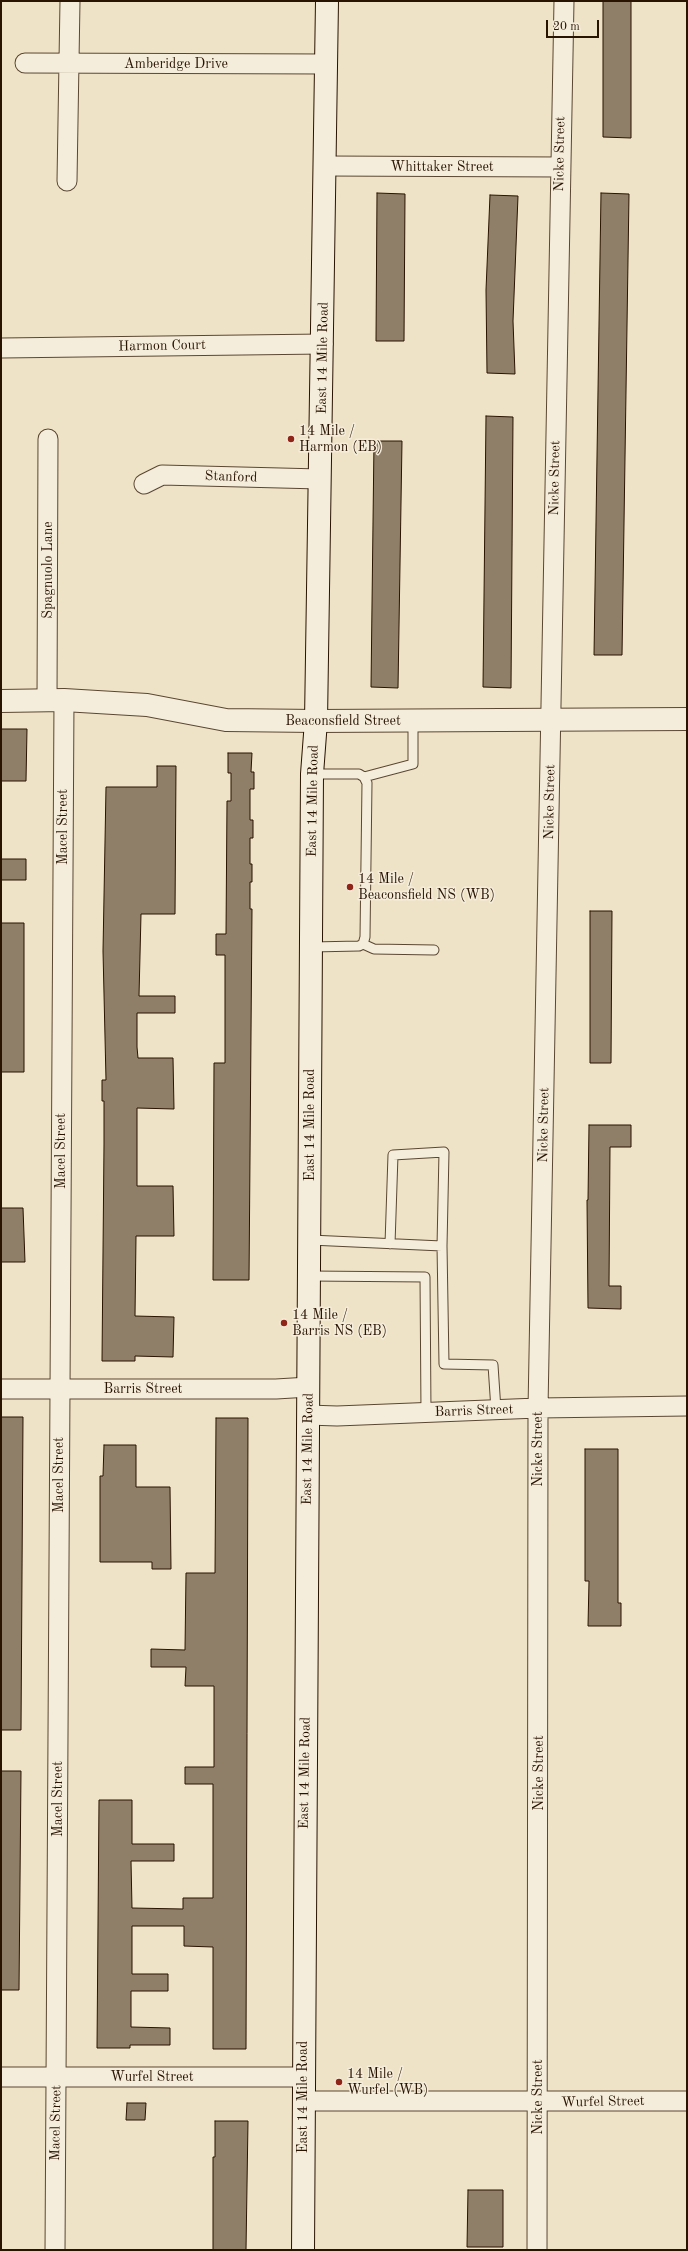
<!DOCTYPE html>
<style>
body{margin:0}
#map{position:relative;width:688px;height:2251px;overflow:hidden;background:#efe3c7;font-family:"Old Standard TT",serif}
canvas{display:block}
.frame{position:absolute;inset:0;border:2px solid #291301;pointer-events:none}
.scale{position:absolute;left:546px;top:20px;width:53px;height:18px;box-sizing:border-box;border:2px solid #291301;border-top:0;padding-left:5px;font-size:12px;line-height:14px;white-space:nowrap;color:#291301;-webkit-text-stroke:3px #f5eddb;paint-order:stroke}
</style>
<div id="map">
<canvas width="688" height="2251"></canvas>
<div class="frame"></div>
<div class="scale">20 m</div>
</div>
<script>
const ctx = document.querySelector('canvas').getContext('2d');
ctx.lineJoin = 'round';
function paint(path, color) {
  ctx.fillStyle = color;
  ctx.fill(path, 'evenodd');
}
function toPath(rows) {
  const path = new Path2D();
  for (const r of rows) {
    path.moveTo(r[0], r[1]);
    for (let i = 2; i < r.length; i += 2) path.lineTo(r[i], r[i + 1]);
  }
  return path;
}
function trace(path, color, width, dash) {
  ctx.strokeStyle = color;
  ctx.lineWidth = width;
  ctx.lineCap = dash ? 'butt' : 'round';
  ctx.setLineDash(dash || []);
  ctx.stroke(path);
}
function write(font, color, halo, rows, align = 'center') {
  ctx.font = font + ' "Old Standard TT",serif';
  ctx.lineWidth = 3;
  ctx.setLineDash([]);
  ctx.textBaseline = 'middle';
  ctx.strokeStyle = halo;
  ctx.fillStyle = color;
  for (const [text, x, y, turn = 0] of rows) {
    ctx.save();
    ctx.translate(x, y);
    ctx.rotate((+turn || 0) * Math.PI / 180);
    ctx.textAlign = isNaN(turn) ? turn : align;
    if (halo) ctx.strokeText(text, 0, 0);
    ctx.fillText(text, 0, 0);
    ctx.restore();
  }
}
const building = toPath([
 [603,1,631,1,631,138,603,137,603,1],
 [377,193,405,194,404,341,376,341,377,193],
 [601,193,629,194,622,655,594,655,601,193],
 [490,195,518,196,513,321,515,374,487,373,486,290,490,195],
 [486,416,513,417,511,688,483,687,486,416],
 [374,441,402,441,398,688,371,687,374,441],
 [1,729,27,729,26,781,1,781,1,729],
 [228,753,252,753,251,772,254,772,254,789,250,789,250,820,253,820,253,838,250,838,250,864,252,864,252,882,250,882,250,909,252,909,249,1280,213,1280,214,1063,225,1063,225,955,216,955,216,934,226,934,227,801,231,801,231,773,228,773,228,753],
 [157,766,176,766,175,914,141,914,139,996,175,996,175,1013,137,1013,137,1047,138,1058,173,1058,174,1109,137,1108,137,1186,173,1186,174,1236,136,1236,135,1316,174,1317,173,1357,135,1356,135,1361,102,1361,104,1144,104,1101,102,1101,102,1080,106,1080,103,951,106,787,157,787,157,766],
 [1,859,26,859,26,880,1,880,1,859],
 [590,911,612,911,611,1063,590,1063,590,911],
 [1,923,24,923,24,1072,1,1072,1,923],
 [589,1125,631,1125,631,1147,610,1147,609,1286,621,1286,621,1309,588,1308,587,1200,588,1200,589,1125],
 [1,1208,23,1208,25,1262,1,1262,1,1208],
 [1,1417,23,1417,21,1730,1,1730,1,1417],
 [216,1418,248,1418,246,2049,213,2049,213,1947,184,1946,184,1926,132,1926,132,1974,168,1974,168,1991,131,1991,131,2027,170,2028,170,2045,130,2045,130,2048,97,2048,99,1800,132,1800,132,1844,174,1844,174,1861,131,1861,132,1908,183,1909,183,1898,213,1898,213,1784,185,1784,185,1767,214,1767,214,1686,185,1686,186,1667,151,1667,151,1649,185,1650,186,1573,215,1573,216,1418],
 [104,1445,136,1445,136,1487,170,1487,171,1569,152,1569,152,1562,100,1562,100,1476,103,1476,104,1445],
 [585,1449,618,1449,618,1603,621,1603,621,1626,588,1626,589,1581,585,1581,585,1449],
 [1,1771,21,1771,19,1990,1,1990,1,1771],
 [127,2103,146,2103,145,2120,126,2120,127,2103],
 [215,2121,248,2121,246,2250,213,2250,213,2157,215,2157,215,2121],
 [468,2190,503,2190,503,2247,467,2247,468,2190]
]);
paint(building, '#907f68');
trace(building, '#291301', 1);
const service = toPath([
 [312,774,359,774,364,777,367,783,365,937,363,944,359,946,312,947],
 [364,777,413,764,413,720],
 [363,944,374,949,434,950],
 [310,1240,442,1246,444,1364,493,1365,496,1410],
 [390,1244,393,1155,444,1152,442,1246],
 [310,1276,425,1277,426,1412]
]);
const minor = toPath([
 [25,63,326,64],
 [325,166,560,167],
 [67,181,70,1],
 [2,348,323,344],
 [144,484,162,475,320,479],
 [47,700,48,439],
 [1,1389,276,1389,309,1387],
 [308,1415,337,1416,538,1408,687,1406],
 [1,2077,302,2077],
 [303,2101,687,2101],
 [55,2250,64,700],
 [537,2250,538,1408,564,1]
]);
const tertiary = toPath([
 [1,701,64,700,147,705,226,720,316,721,687,719]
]);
const secondary = toPath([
 [303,2250,312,774,316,721,327,1]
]);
trace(service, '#5a4732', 11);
trace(minor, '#5a4732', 21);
trace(tertiary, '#5a4732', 24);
trace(secondary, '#291301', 24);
trace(service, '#f5eddb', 9);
trace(minor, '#f5eddb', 19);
trace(tertiary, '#f5eddb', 22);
trace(secondary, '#f5eddb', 22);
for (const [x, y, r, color] of [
 [291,439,4,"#8f2418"],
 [350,887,4,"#8f2418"],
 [284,1323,4,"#8f2418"],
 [339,2082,4,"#8f2418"]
]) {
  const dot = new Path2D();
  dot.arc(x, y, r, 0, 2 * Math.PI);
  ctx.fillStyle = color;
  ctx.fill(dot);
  trace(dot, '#f5eddb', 1.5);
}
write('14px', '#291301', '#f5eddb', [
 ["Amberidge Drive",176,64],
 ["Nicke Street",560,154,-89],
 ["Whittaker Street",442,167],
 ["Harmon Court",162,346,-1],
 ["East 14 Mile Road",323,358,-89],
 ["Stanford",231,477,2],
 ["Nicke Street",555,478,-89],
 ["Spagnuolo Lane",48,570,-90],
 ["Beaconsfield Street",343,721],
 ["East 14 Mile Road",313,801,-89],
 ["Nicke Street",550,802,-89],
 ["Macel Street",63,827,-90],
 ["East 14 Mile Road",310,1125,-90],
 ["Nicke Street",544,1125,-89],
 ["Macel Street",61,1151,-90],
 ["Barris Street",143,1389],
 ["Barris Street",474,1411,-2],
 ["East 14 Mile Road",308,1449,-89],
 ["Nicke Street",538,1449,-90],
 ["Macel Street",59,1475,-90],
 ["East 14 Mile Road",305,1773,-89],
 ["Nicke Street",539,1773,-90],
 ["Macel Street",58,1799,-90],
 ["Wurfel Street",152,2077],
 ["East 14 Mile Road",303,2097,-90],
 ["Nicke Street",538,2097,-90],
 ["Wurfel Street",603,2102,-1],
 ["Macel Street",56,2123,-89]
]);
write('14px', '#291301', '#f5eddb', [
 ["14 Mile /",299,431],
 ["Harmon (EB)",299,447],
 ["14 Mile /",358,879],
 ["Beaconsfield NS (WB)",358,895],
 ["14 Mile /",292,1315],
 ["Barris NS (EB)",292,1331],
 ["14 Mile /",347,2074],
 ["Wurfel (WB)",347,2090]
], 'left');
</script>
